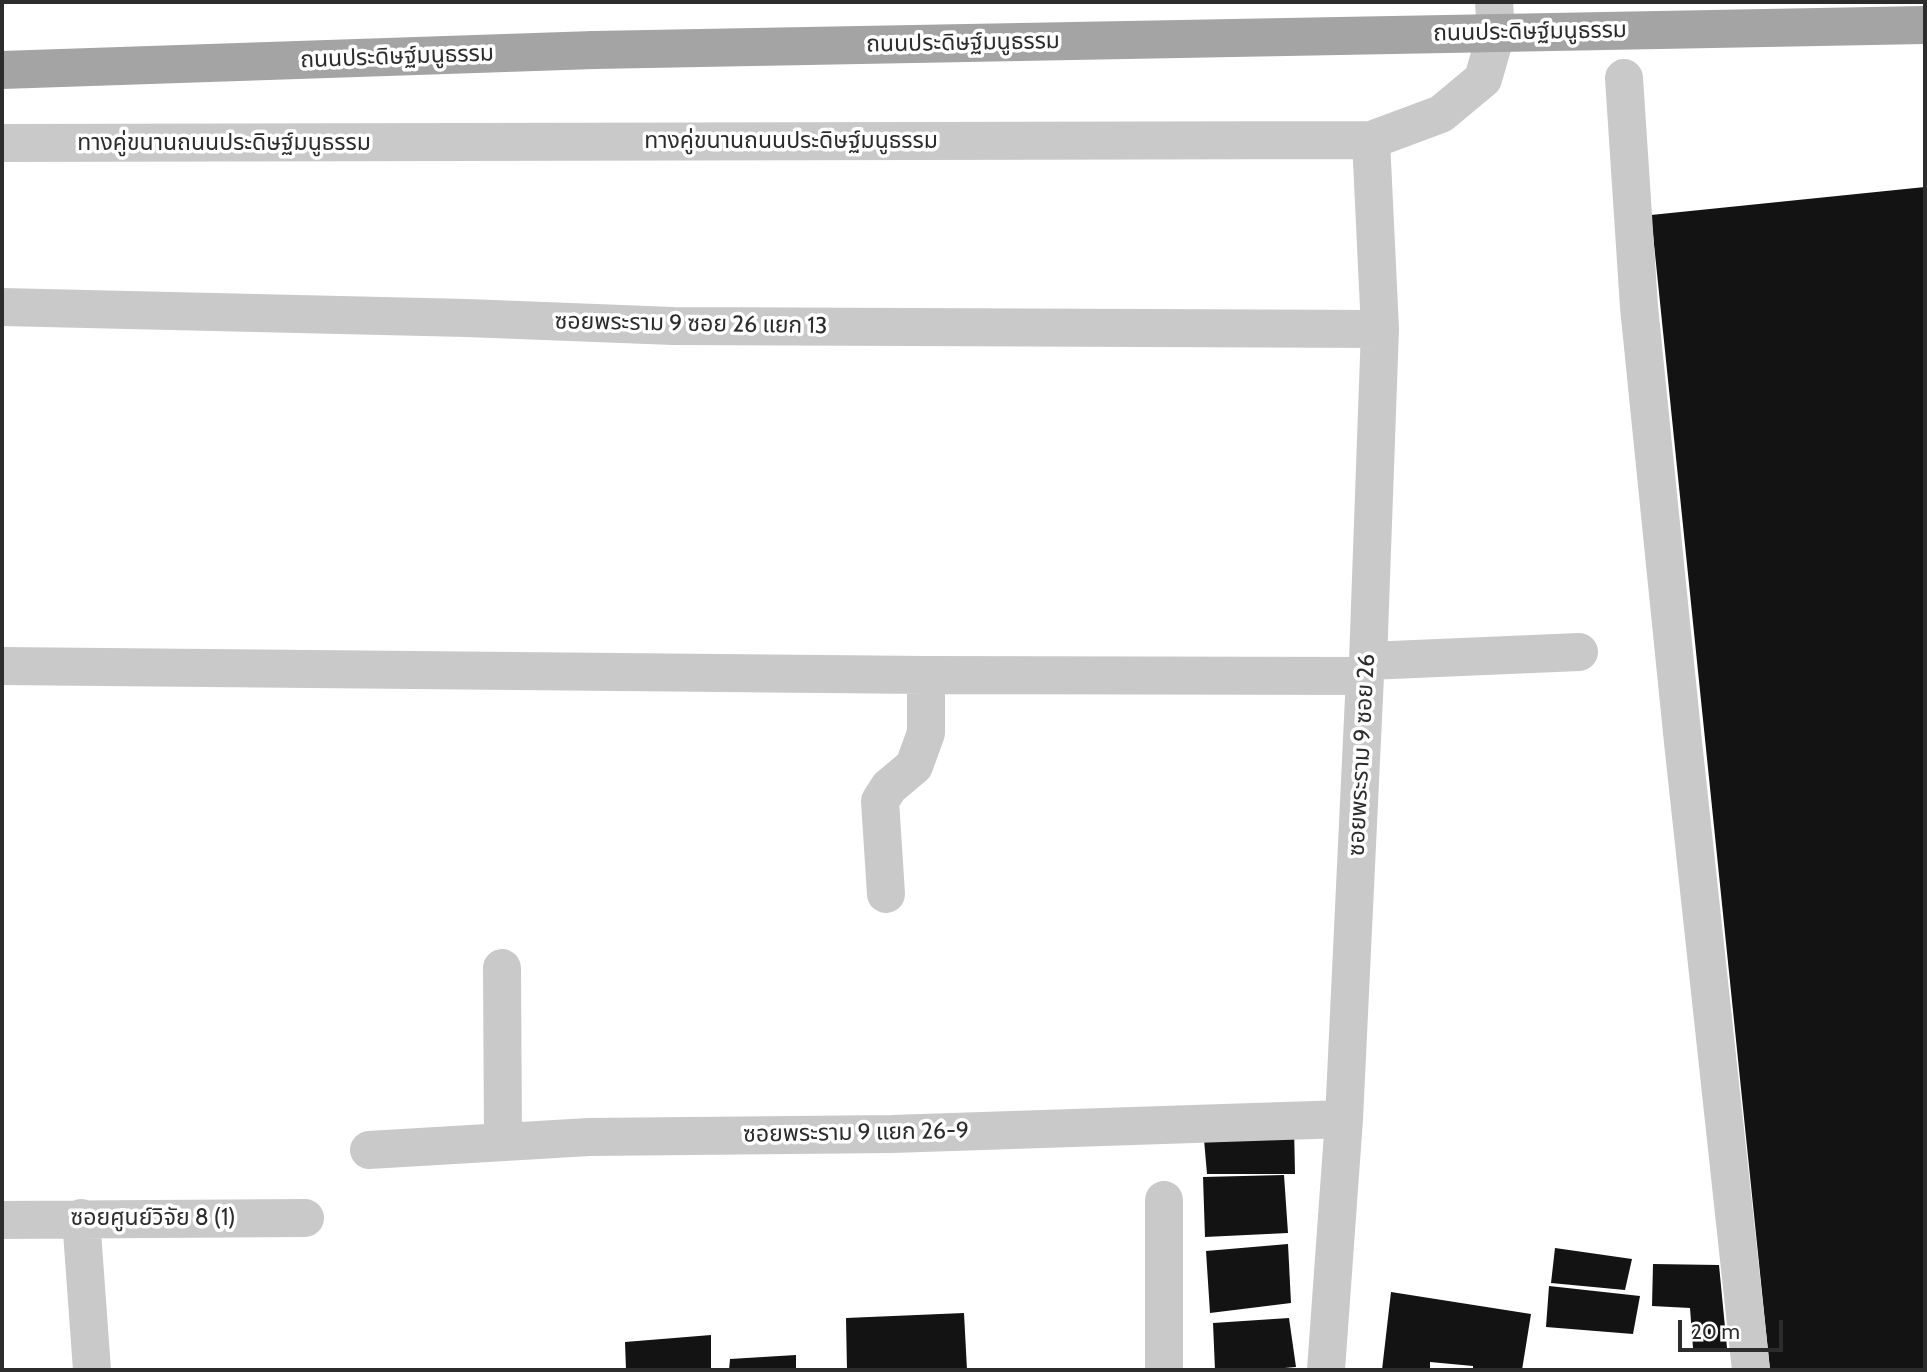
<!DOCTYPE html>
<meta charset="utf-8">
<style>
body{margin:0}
#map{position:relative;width:1927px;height:1372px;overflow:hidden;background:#fff;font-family:Cabin,sans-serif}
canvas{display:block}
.frame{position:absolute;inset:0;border:4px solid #2c2c2c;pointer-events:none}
.scale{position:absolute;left:1678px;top:1320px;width:105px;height:32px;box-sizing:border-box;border:4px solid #2c2c2c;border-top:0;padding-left:9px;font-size:21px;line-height:24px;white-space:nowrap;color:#2c2c2c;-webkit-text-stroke:5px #fff;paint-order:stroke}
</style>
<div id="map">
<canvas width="1927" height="1372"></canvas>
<div class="frame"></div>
<div class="scale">20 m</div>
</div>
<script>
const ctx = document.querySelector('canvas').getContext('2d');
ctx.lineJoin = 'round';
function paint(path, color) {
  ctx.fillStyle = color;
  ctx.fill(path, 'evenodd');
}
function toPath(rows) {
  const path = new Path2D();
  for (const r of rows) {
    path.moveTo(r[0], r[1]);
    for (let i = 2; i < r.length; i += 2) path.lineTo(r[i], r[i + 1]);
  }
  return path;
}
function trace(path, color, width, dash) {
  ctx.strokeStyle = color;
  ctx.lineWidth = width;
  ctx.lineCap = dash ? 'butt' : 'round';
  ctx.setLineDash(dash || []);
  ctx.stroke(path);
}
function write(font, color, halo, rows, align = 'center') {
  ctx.font = font + ' Cabin,"Noto Sans Thai",sans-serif';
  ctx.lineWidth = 7;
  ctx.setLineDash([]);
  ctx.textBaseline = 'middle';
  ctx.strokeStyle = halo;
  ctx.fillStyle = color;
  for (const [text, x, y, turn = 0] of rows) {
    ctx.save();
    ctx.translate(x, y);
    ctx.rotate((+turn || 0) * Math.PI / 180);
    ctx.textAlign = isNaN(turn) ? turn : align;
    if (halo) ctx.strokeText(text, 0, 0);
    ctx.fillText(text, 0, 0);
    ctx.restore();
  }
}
paint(toPath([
 [1925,187,1925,1370,1770,1370,1651,215],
 [1294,1126,1295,1174,1207,1174,1203,1128],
 [1284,1175,1288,1233,1205,1237,1203,1177],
 [1288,1244,1291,1303,1210,1313,1206,1251],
 [1555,1248,1632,1259,1625,1290,1551,1283],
 [1653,1264,1719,1265,1727,1348,1693,1348,1690,1308,1652,1306],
 [1549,1286,1640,1296,1633,1334,1546,1327],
 [1391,1292,1531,1314,1522,1370,1473,1370,1473,1366,1430,1362,1430,1370,1382,1370],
 [964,1313,967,1370,847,1370,846,1318],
 [1289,1318,1296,1367,1261,1370,1215,1370,1213,1323],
 [711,1335,711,1370,626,1370,625,1342],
 [796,1355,796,1370,729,1370,730,1359]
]), '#131313');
trace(toPath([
 [1624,78,1639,307,1683,742,1751,1370],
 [2,143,1371,140,1441,114,1483,79,1496,34,1494,2],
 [2,307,467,318,673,326,1380,329],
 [1368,661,1579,652],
 [2,666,926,675,1365,676],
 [886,894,880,801,889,787,914,766,926,733,926,675],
 [502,968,503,1142],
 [369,1150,589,1137,892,1134,1344,1119],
 [1164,1200,1164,1370],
 [81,1218,92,1370],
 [2,1220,305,1218],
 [1326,1370,1344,1119,1365,676,1368,661,1380,329,1371,140]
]), '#c9c9c9', 38);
trace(toPath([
 [2,70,594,50]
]), '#a4a4a4', 38);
trace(toPath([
 [594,50,1925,25]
]), '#a4a4a4', 38);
write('23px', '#2c2c2c', '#fff', [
 ["ถนนประดิษฐ์มนูธรรม",1530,32,-1],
 ["ถนนประดิษฐ์มนูธรรม",963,43,-1],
 ["ถนนประดิษฐ์มนูธรรม",397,57,-2],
 ["ทางคู่ขนานถนนประดิษฐ์มนูธรรม",791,141],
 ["ทางคู่ขนานถนนประดิษฐ์มนูธรรม",224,143],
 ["ซอยพระราม 9 ซอย 26 แยก 13",691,324,1],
 ["ซอยพระราม 9 ซอย 26",1362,755,-87],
 ["ซอยพระราม 9 แยก 26-9",856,1133,-1],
 ["ซอยศูนย์วิจัย 8 (1)",153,1218]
]);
</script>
